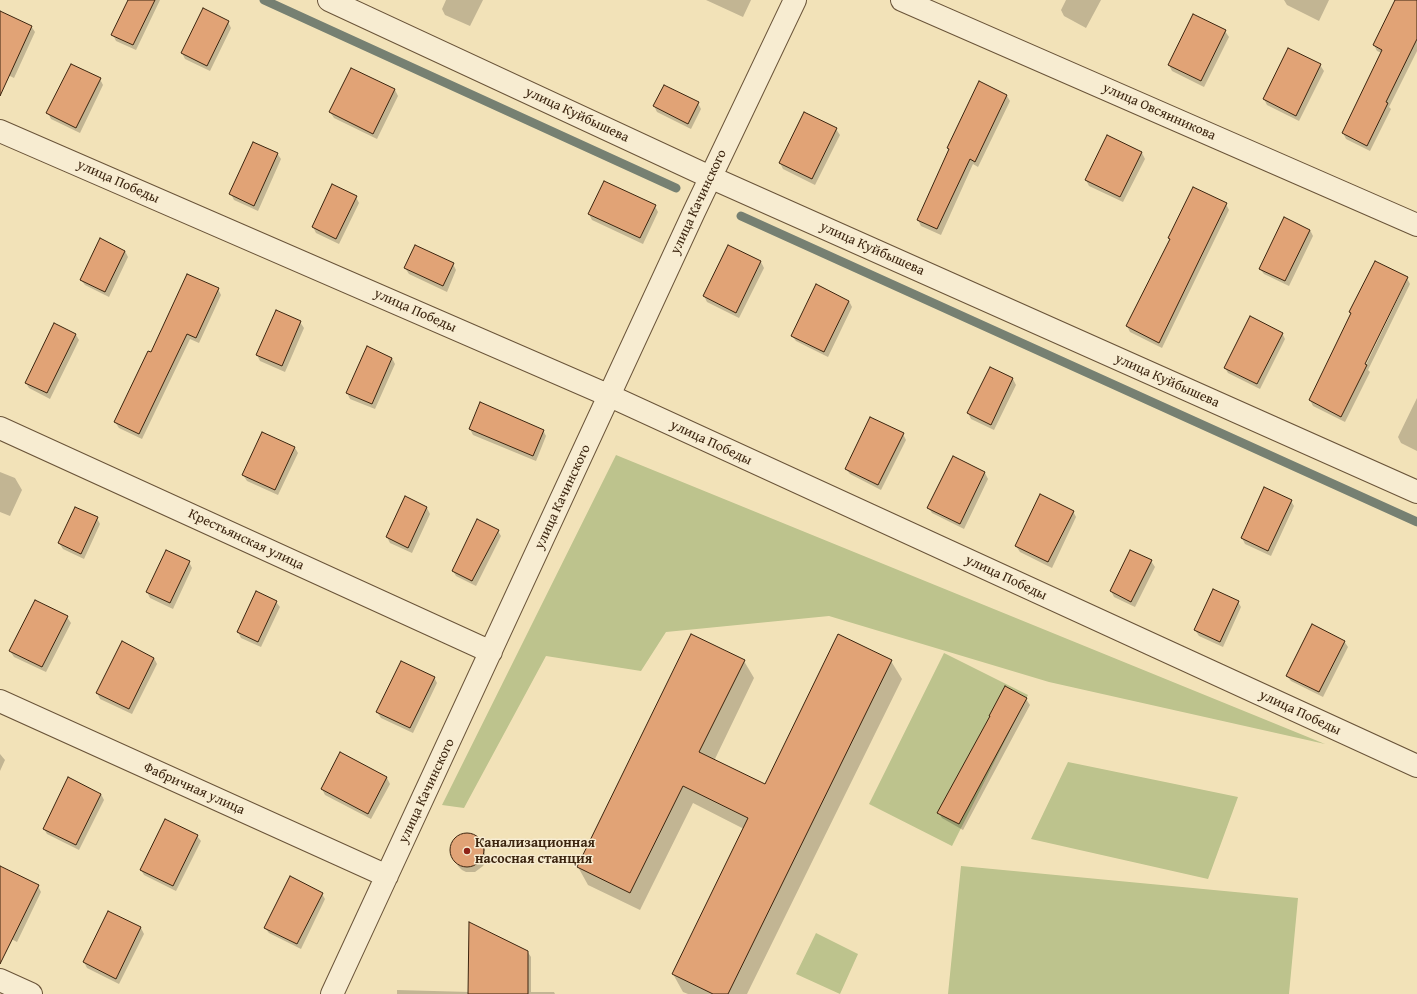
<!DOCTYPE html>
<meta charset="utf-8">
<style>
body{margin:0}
canvas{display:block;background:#f2e2b8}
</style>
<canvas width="1417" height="994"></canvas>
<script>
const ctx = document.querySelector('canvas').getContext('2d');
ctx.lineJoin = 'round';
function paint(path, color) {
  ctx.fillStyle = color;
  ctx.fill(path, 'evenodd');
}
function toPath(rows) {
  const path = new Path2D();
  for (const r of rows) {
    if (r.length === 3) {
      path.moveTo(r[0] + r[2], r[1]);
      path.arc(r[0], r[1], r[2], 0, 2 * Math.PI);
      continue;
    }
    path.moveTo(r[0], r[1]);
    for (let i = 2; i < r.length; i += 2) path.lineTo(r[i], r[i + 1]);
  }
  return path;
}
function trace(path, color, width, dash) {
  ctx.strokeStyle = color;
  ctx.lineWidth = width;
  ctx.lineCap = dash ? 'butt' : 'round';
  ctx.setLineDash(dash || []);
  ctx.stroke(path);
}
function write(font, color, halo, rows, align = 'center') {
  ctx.font = font + ' "Gentium Book Plus",serif';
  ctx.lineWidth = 3;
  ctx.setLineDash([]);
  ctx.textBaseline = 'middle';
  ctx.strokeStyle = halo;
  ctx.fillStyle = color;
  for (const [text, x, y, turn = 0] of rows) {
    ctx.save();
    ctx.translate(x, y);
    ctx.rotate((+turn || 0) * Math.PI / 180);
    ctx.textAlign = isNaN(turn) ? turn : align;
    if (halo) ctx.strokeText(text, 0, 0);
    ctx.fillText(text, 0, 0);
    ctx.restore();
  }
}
paint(toPath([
 [616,455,1325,744,1049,682,829,616,666,632,641,671,546,656,464,808,442,805],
 [944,653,1028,695,952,846,869,804],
 [1068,762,1238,797,1208,879,1031,839],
 [961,866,1298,898,1289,994,948,994],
 [816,933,858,954,840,994,796,974]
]), '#bdc38d');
paint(toPath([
 [129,0,160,0,136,50,116,41,113,35],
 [446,0,483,0,470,26,445,15,442,9],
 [706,0,751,0,743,17],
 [1066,0,1101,0,1086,28,1064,16,1061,10],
 [1284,0,1329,0,1319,21,1287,5],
 [1396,0,1408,0,1417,4,1417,51,1389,107,1391,109,1370,151,1346,139,1343,133,1382,53,1377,51,1374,45],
 [228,22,231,28,210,71,185,59,182,53],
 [31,26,35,32,14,78,0,71,0,28],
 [1225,31,1229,37,1204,87,1172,71,1169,65],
 [1320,65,1324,71,1299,121,1267,105,1264,99],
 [352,69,395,90,398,96,377,139,334,118,330,112],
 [100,79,103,85,80,133,51,119,48,113],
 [1007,96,1010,101,978,167,973,164,941,235,921,226,918,220,949,150,948,148],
 [698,103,701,109,691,129,657,112,654,106],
 [836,129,840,135,815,185,783,169,780,163],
 [277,153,281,159,258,211,234,200,231,194],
 [1142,153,1145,159,1123,202,1089,186,1086,180],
 [356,197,359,203,339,244,316,233,313,227],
 [1226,204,1229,210,1162,348,1130,332,1127,326,1170,240,1170,238],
 [655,206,658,212,643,244,592,220,589,214],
 [1310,230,1313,236,1289,286,1264,274,1260,269],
 [729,246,761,262,764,268,739,318,707,302,704,296],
 [125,251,128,257,109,297,85,285,81,280],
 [453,264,456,270,447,292,409,274,405,268],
 [1407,278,1410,284,1368,370,1370,372,1345,422,1313,406,1310,400,1352,314,1350,312],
 [1405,280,1407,280,1364,369,1362,368],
 [218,289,221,295,199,343,190,339,142,439,119,428,115,422,152,353],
 [849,301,852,307,828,357,796,341,792,336],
 [300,322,304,328,285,372,260,361,257,355],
 [1282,333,1285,339,1260,389,1228,373,1225,368],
 [76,335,79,340,50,399,29,388,26,383],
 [392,358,395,364,375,409,350,399,347,393],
 [990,368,1013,379,1016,385,994,430,971,419,968,413],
 [1417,398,1417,451,1401,443,1398,437],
 [470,429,543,430,546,436,536,461,473,435],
 [903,434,906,440,881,490,850,474,846,469],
 [295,448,298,453,278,495,247,481,243,475],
 [953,458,985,473,988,479,964,529,932,513,928,507],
 [0,472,15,478,22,490,10,516,0,512],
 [405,498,427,508,430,514,412,553,390,543,387,537],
 [1291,501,1294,506,1271,556,1245,544,1242,538],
 [1073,511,1076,517,1052,568,1020,552,1016,546],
 [97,518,100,524,84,559,63,549,59,543],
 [498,531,501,536,476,586,456,576,453,571],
 [1151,561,1155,567,1135,607,1114,597,1111,591],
 [189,562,192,568,173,609,150,598,147,592],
 [276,602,280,607,261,647,241,638,238,632],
 [1238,602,1241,607,1223,647,1199,636,1195,630],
 [67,617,71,623,46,672,14,657,10,651],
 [1344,641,1348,647,1323,697,1291,681,1287,676],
 [154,658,157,664,132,714,100,699,97,693],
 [744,661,754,678,714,761,765,786,891,661,902,679,747,994,688,994,683,992,673,974,744,829,693,803,640,910,588,885,578,867],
 [434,677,437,683,413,733,381,718,377,712],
 [1026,699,1030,705,963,830,942,818,939,813],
 [341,753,387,778,390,784,371,819,325,795,322,789],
 [0,754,5,760,0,771],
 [101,794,104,800,79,850,47,834,44,829],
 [464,834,474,836,481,842,484,848,486,861,483,866,475,872,466,872,462,870,458,866,451,852,451,847,457,838],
 [197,836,201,841,176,891,144,875,141,870],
 [0,882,38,886,41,892,17,942,0,933],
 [322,894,325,899,301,949,269,933,265,928],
 [109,912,141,928,144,934,119,984,87,968,84,962],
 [527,951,531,957,531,992,554,992,555,994,397,994,397,990,470,992]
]), '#0003');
trace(toPath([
 [264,0,676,188],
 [741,216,1417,522]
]), '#768072', 9);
const building = toPath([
 [128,0,155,0,133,45,111,35,128,0],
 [1395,0,1417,0,1417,39,1386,102,1388,103,1367,146,1342,133,1382,50,1373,45,1395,0],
 [203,8,229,21,207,66,181,53,203,8],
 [0,11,32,26,0,96,0,11],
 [1193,14,1226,30,1201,81,1168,65,1193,14],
 [1288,48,1321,64,1296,116,1263,99,1288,48],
 [71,64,101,78,76,128,46,113,71,64],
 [351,68,395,89,373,134,329,112,351,68],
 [979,81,1007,95,975,162,970,159,937,229,917,220,949,149,947,148,979,81],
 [664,85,699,102,688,124,653,106,664,85],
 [804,112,837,128,812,179,779,163,804,112],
 [1107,135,1142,152,1120,197,1085,180,1107,135],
 [253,142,278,153,254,206,229,194,253,142],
 [604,181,656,205,640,238,588,214,604,181],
 [332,184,357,196,336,239,312,227,332,184],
 [1193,187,1227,203,1159,343,1126,326,1170,239,1168,238,1193,187],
 [1284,217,1310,230,1285,281,1259,269,1284,217],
 [100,238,125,251,105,292,80,280,100,238],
 [415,245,454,263,443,286,404,268,415,245],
 [728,245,761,261,736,313,703,296,728,245],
 [1375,261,1408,277,1365,364,1367,365,1341,417,1309,400,1351,313,1349,312,1375,261],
 [187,274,219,288,196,338,187,334,139,434,114,422,148,351,151,352,187,274],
 [816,284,849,301,824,352,791,336,816,284],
 [276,310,301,321,282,366,256,355,276,310],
 [1250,316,1283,333,1257,384,1224,368,1250,316],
 [54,323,76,334,47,393,25,383,54,323],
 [367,346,392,358,372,404,346,393,367,346],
 [990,367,1013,378,991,425,967,413,990,367],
 [480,402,544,430,533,456,469,429,480,402],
 [870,417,904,433,878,485,845,469,870,417],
 [262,432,295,447,275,490,242,475,262,432],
 [953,456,985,472,960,524,927,508,953,456],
 [1264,487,1292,500,1268,551,1241,538,1264,487],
 [1040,494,1074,511,1048,562,1015,546,1040,494],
 [405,496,427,507,408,548,386,537,405,496],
 [75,507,98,517,81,554,58,543,75,507],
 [477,519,499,530,472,581,452,571,477,519],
 [166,550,190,561,170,603,146,592,166,550],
 [1130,550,1152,560,1131,602,1110,591,1130,550],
 [1213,589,1239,601,1220,642,1194,630,1213,589],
 [256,591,277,601,258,642,237,632,256,591],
 [35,600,68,616,42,667,9,651,35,600],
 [1312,624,1345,641,1319,692,1286,676,1312,624],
 [691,634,745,660,699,752,765,784,838,634,892,660,728,994,713,994,672,974,748,818,683,786,630,893,577,867,691,634],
 [122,641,154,658,129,709,96,693,122,641],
 [401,661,435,677,410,728,376,712,401,661],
 [1005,686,1027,698,959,824,937,813,990,716,989,716,1005,686],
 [340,752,387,777,368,814,321,789,340,752],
 [68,777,101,794,76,845,43,829,68,777],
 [165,819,198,835,173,886,140,870,165,819],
 [467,850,17],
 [0,866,39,885,0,964,0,866],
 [290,876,323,893,297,944,264,928,290,876],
 [108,911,141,927,116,979,83,962,108,911],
 [469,922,528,951,528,994,468,994,469,922]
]);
paint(building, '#e1a376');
trace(building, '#3c250f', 1);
const minor = toPath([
 [329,0,710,177,1417,492],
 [902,0,1417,225],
 [0,131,610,396,1417,766],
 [0,428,491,652],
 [0,701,387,876],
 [0,980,31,994],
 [332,994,694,212,795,0]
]);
trace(minor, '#6a5439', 24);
trace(minor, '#f7ecd1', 22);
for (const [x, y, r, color] of [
 [467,851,4,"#8f2418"]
]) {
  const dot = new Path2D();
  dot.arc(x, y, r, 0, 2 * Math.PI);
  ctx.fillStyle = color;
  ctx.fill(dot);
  trace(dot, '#f7ecd1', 1.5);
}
write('14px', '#3c250f', '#f7ecd1', [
 ["улица Овсянникова",1159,112,24],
 ["улица Куйбышева",577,115,25],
 ["улица Победы",118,182,24],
 ["улица Качинского",699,202,-65],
 ["улица Куйбышева",872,249,24],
 ["улица Победы",415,311,24],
 ["улица Куйбышева",1167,381,24],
 ["улица Победы",711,443,25],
 ["улица Качинского",563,497,-65],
 ["Крестьянская улица",246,540,25],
 ["улица Победы",1006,578,25],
 ["улица Победы",1300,713,25],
 ["Фабричная улица",194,789,24],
 ["улица Качинского",427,791,-65]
]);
write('bold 14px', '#3c250f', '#f7ecd1', [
 ["Канализационная",475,843],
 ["насосная станция",475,859]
], 'left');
</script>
